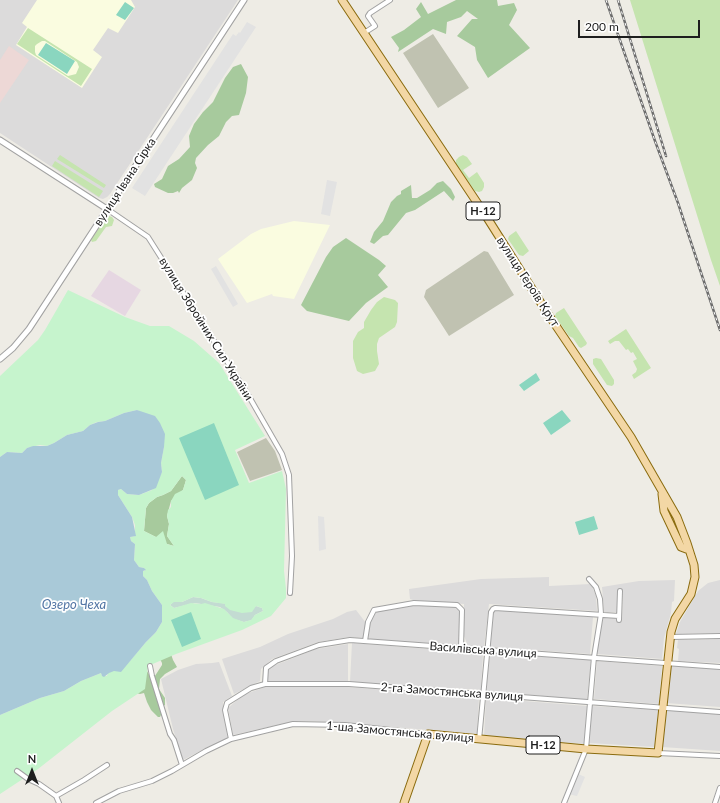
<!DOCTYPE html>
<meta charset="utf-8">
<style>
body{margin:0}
#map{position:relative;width:720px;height:803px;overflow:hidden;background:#eeece5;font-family:Lato,sans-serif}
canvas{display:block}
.north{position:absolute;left:12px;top:751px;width:40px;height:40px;-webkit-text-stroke:3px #fff;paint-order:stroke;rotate:0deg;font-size:11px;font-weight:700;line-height:16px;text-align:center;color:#1e1e1e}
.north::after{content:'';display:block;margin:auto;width:14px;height:18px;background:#1e1e1e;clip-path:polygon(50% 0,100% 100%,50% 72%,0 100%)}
.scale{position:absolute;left:578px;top:20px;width:122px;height:18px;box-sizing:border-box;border:2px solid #1e1e1e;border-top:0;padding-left:5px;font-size:12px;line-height:14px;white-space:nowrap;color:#1e1e1e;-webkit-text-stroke:3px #fff;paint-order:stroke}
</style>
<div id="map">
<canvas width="720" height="803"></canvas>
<div class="north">N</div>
<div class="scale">200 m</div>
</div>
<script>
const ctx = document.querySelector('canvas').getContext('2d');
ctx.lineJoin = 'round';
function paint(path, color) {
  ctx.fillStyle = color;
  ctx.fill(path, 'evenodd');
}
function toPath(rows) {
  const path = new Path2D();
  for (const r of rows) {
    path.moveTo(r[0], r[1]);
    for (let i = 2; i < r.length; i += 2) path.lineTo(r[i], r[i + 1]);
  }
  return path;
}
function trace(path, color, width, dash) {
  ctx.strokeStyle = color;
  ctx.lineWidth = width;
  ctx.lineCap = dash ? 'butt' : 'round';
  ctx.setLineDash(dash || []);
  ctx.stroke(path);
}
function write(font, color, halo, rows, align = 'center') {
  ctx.font = font + ' Lato,sans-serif';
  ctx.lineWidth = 3.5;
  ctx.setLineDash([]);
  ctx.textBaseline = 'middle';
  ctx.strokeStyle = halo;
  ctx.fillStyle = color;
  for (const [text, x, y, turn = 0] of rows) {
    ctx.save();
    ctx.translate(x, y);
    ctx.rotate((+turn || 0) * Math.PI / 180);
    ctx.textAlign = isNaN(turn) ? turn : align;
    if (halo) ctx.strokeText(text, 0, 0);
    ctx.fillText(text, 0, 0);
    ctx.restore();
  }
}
paint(toPath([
 [0,0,238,0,110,194,107,197,103,199,99,198,0,133],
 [549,577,549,586,591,584,596,596,597,611,489,604,484,647,468,646,464,636,464,604,416,601,410,599,409,589,481,579],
 [675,580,674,601,672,602,671,613,664,638,662,659,597,654,599,636,604,616,616,617,616,622,622,622,623,590,619,590,618,612,604,612,602,587,639,581],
 [720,580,720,633,676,634,680,622,698,591,708,583],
 [414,605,457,607,460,611,459,645,367,639,372,616,377,611],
 [356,610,366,623,364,638,349,637,318,642,272,659,261,669,260,681,234,694,222,659,260,647,288,634,333,619,347,612],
 [495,610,593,617,590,654,490,647,493,611],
 [720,639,720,663,678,661,679,649,677,648,678,640],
 [352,643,483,653,481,690,350,682],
 [348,644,348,682,268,682,268,668,316,649],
 [490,653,591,660,587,700,486,691],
 [597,661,662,666,659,704,594,699],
 [219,662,232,696,223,702,223,711,229,738,208,747,183,760,173,729,161,679,178,670,196,664,212,663],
 [670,666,720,669,720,707,666,703],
 [292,686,348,687,479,697,477,734,332,722,295,721,233,735,228,708,243,695,265,687],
 [486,698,587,706,584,744,484,736],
 [592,706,658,710,655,747,589,743],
 [665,710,720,714,720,751,662,747]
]), '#dcdbdb');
paint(toPath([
 [9,46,29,60,0,103,0,60]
]), '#edd8d6');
paint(toPath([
 [109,270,141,290,125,316,91,296]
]), '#e6d7e2');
paint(toPath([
 [37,0,131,0,135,7,118,33,108,28,93,50,102,57,82,88,16,45,27,27,22,23],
 [294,221,330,225,294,299,273,296,272,294,247,303,218,259,251,234,261,229]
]), '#fafce0');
paint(toPath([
 [433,34,469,88,438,108,403,53],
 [484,251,488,252,514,295,449,336,424,297,426,290],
 [266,438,275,451,282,470,250,481,237,452]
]), '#c0c2b1');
paint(toPath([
 [630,0,720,0,720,286,711,260],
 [28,28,92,69,81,86,17,44],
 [42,41,45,41,77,62,79,67,76,74,68,76,36,55,35,52,35,46,37,44],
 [60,155,106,185,104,188,57,159],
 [463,155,467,157,472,164,463,170,469,178,477,172,484,183,484,187,482,191,479,192,475,191,456,164,456,160,459,157],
 [55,161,103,191,99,197,52,166],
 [109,216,112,217,114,220,112,226,106,227,96,241,92,242,91,240,106,218],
 [516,231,529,251,523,256,519,255,508,239,509,236],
 [384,297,395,300,398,303,397,322,395,327,379,338,377,344,377,351,379,364,375,371,363,374,357,371,353,358,353,341,358,332,364,328,364,322,371,310,377,302],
 [564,308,587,343,586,345,581,348,579,347,573,338,569,336,555,316,556,313],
 [626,329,651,368,634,379,632,375,636,372,637,369,633,361,637,359,633,352,631,353,628,349,626,350,619,341,615,341,610,344,608,341],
 [596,358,601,359,614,380,614,384,612,386,607,385,593,364,593,359]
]), '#c5e4af');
paint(toPath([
 [456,0,497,0,498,6,514,3,517,10,509,25,530,48,488,78,477,60,475,47,457,36,472,19,478,19,467,11,461,17,447,22,446,34,433,29,398,52,399,48,391,37,404,30,421,17,416,9,421,2,428,14],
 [241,64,248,77,246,93,239,115,232,116,226,122,219,136,208,145,196,158,195,163,197,168,192,180,182,188,179,193,178,191,173,193,168,193,155,187,154,184,162,179,168,166,179,159,190,147,189,136,194,124,203,112,213,102,225,78,233,67],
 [443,181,451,189,455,197,453,201,444,191,415,210,406,213,388,235,383,236,374,244,370,242,374,232,383,221,391,202,397,196,401,194,401,191,411,185,412,198,417,198,430,190,437,183],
 [346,238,379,260,386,266,378,275,388,287,366,303,349,321,307,311,301,305,326,257,333,247],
 [182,476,186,480,183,490,171,501,167,516,169,524,167,536,174,546,167,544,156,537,144,531,146,508,149,503,157,497,163,495,171,491],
 [171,654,173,660,177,667,165,674,160,679,159,689,165,698,165,705,162,707,161,715,160,717,158,717,151,710,147,702,144,693,140,694,136,693,147,671,151,678,153,679,162,665,162,663,160,659]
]), '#a7ca9d');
paint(toPath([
 [193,597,201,598,212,602,222,603,225,604,225,606,254,607,256,606,262,608,263,611,255,615,252,620,244,622,233,619,227,612,220,607,195,603,174,608,170,605,173,602,182,602]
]), '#c3dbd2');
paint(toPath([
 [68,290,125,317,150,326,169,326,194,341,219,363,265,436,235,450,249,483,282,471,286,489,284,571,286,589,286,598,271,616,242,630,176,654,148,666,145,689,112,711,38,769,0,794,0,715,40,698,64,691,81,681,101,673,102,676,107,676,108,673,129,662,146,642,156,632,162,622,162,605,152,591,147,580,143,576,143,571,145,571,144,568,139,567,134,560,135,544,131,541,130,537,135,536,135,525,132,517,118,495,118,490,121,489,127,494,139,495,152,490,162,472,161,463,164,447,145,414,137,410,124,413,105,421,97,422,90,425,83,431,67,435,54,443,47,446,40,445,27,448,22,453,7,452,0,457,0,376,38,340,45,330],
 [182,476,186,480,183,490,175,494,171,501,171,507,168,510,167,516,169,524,167,536,174,546,167,544,163,531,156,537,144,531,146,508,149,503,157,497,163,495,171,491],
 [193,597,201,598,212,602,225,604,225,606,230,610,242,613,252,612,256,606,262,608,263,611,255,615,251,620,244,622,233,618,224,609,205,603,201,604,191,603,174,608,170,605,174,602,182,602]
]), '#c6f4cd');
paint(toPath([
 [125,2,134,8,125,20,116,15],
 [46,43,75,61,67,74,38,55],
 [536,373,540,380,524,391,519,385],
 [562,410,571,421,551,435,543,423],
 [214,423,239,485,205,500,179,438],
 [594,516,598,529,579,535,575,522],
 [191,612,201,639,182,647,171,620]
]), '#8ad6bf');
paint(toPath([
 [247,22,256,27,145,196,132,188,233,34,236,36,239,32,240,33],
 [327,180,337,182,330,216,321,214],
 [216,266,238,304,233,307,211,269],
 [318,516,324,517,326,549,319,551],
 [576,773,585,777,577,796,568,794]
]), '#e2e2e2');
paint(toPath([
 [137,410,155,416,160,423,165,434,164,447,161,463,162,472,156,488,139,495,127,494,121,489,118,490,118,495,132,517,136,536,130,537,131,541,135,544,134,560,139,567,144,568,146,570,143,571,143,576,147,580,152,591,162,605,162,622,156,632,146,642,121,672,114,671,109,673,104,677,102,676,101,673,81,681,64,691,40,698,0,715,0,457,7,452,22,453,27,448,33,446,47,446,54,443,67,435,83,431,90,425,98,422,105,421,124,413]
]), '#a9c9d8');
const minor = toPath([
 [364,33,375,26,368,16,370,13,390,0],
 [107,209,148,237,247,393,282,454,289,475,292,556,290,593],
 [619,620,620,591],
 [670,637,720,636],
 [365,641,368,622,374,610,414,603,457,605,462,610,461,649],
 [150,666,152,676,170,734,174,740,182,765],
 [265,684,266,668,276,661,319,645,350,640,720,667],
 [231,739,225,710,227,703,251,688,265,684,349,684,720,712],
 [479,740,491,612,493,609,495,608,619,616],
 [658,753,720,756],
 [17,771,28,779,39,784,56,796,59,803],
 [56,796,84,780,107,765],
 [96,803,119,791,152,781,172,771,206,751,231,739,293,724,345,725,428,734],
 [564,803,586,749,594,657,601,614,600,599,596,587,589,579],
 [715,803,720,788]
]);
const tertiary = toPath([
 [0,140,107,209],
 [0,359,13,348,29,329,244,0]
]);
const primary = toPath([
 [342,0,486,216,546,311,631,437,677,517,687,543,694,565,695,577,691,594,675,619,671,632,658,753,586,749,428,734,404,803],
 [662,494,664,511,681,547,689,550]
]);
trace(minor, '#a2a2a2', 6);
trace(tertiary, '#a2a2a2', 7);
trace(primary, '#8a6b0e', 9);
trace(minor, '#fff', 4);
trace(tertiary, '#fff', 5);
trace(primary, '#f3d7a5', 7);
const rail = toPath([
 [606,0,655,141,678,203,720,330],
 [618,0,666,156]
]);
trace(rail, '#6c6c6c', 2.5);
trace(rail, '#fff', 1, [3]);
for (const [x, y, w] of [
 [483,211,34],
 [543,745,34]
]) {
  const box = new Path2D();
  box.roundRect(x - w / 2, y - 9, w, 18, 3);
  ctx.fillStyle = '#fff';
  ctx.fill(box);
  trace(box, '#1e1e1e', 1);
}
write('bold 11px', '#1e1e1e', null, [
 ["Н-12",483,211],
 ["Н-12",543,745]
]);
write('12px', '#1e1e1e', '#fff', [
 ["вулиця Івана Сірка",125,182,-57],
 ["вулиця Героїв Крут",528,282,57],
 ["вулиця Збройних Сил України",206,329,58],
 ["Василівська вулиця",483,650,4],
 ["2-га Замостянська вулиця",452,692,4],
 ["1-ша Замостянська вулиця",400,732,5]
]);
write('italic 13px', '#5376a5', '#fff', [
 ["Озеро Чеха",74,605]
]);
</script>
